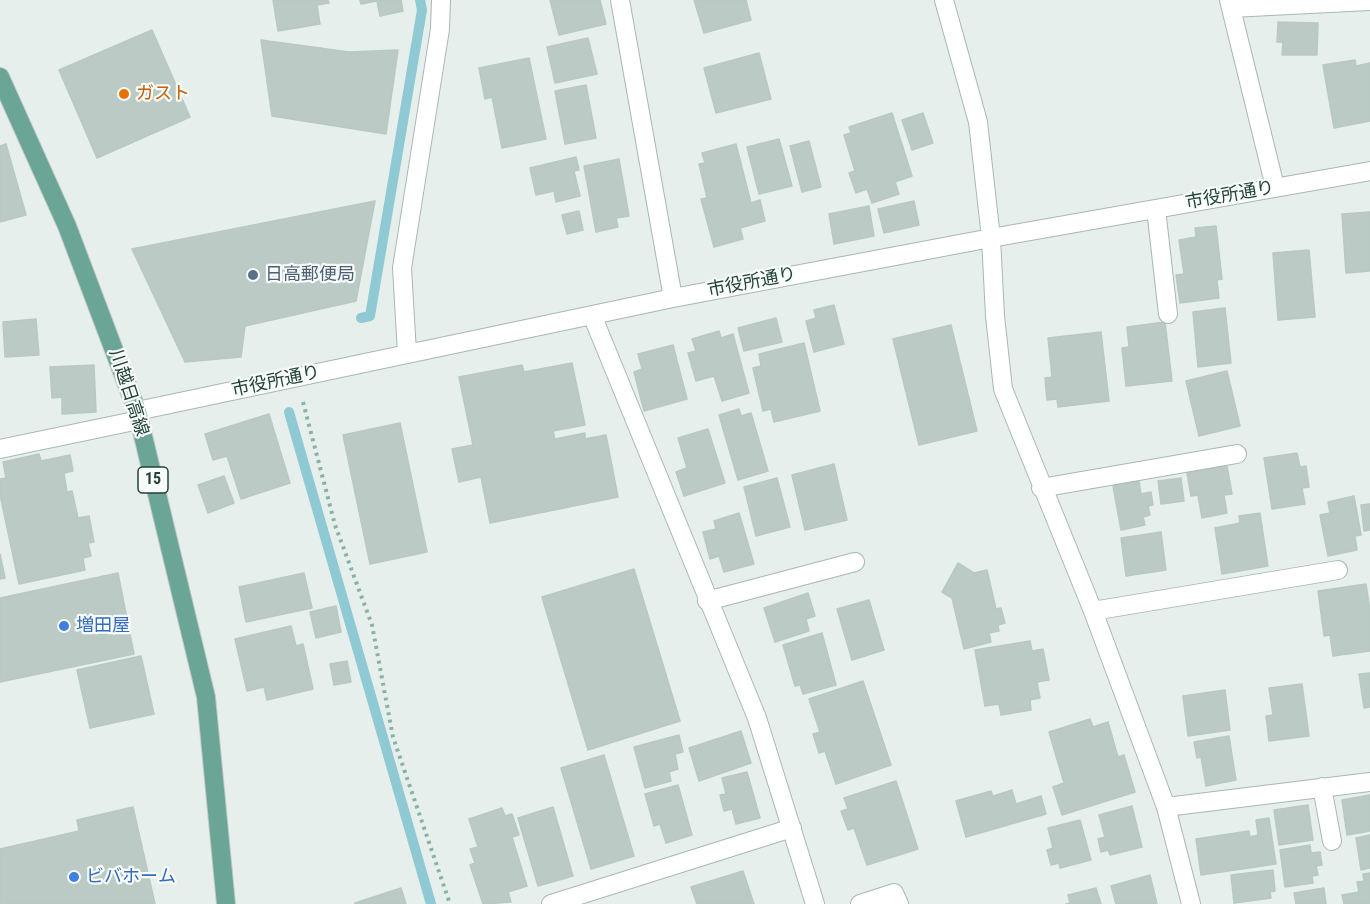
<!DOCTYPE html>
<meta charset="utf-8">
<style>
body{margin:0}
canvas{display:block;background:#e6efeb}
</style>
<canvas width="1370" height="904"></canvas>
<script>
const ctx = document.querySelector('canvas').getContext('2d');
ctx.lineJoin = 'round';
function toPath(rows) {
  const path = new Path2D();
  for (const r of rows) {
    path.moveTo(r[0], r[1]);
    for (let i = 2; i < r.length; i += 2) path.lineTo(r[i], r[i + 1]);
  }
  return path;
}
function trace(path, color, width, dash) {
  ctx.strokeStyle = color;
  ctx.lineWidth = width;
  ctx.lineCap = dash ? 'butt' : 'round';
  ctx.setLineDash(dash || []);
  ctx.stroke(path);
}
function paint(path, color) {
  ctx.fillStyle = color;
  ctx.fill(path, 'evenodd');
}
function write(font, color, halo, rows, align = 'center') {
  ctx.font = font + ' "Roboto Condensed","Noto Sans JP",sans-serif';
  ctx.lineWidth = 4.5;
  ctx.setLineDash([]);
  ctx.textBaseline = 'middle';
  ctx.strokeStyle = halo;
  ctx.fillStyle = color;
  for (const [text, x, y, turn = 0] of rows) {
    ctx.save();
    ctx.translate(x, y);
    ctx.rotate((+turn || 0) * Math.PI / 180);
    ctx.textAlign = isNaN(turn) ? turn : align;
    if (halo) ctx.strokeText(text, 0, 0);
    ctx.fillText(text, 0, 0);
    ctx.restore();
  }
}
trace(toPath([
 [361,318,370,316,422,10,420,0],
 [289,412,431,904]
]), '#8ec9d4', 10);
const building = toPath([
 [273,0,328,0,329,3,317,5,320,24,278,31,273,0],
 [360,0,401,0,403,11,380,16,377,1,361,4,360,0],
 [550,0,600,0,606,24,559,35,550,0],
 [694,0,746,0,751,20,704,33,694,0],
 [1278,22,1318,23,1317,55,1282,55,1283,42,1277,42,1278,22],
 [152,30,190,117,97,158,59,70,152,30],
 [588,38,597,74,555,83,547,47,588,38],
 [261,40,349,52,398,50,386,134,272,116,261,40],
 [759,53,771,99,716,113,704,68,759,53],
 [529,58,546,139,502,148,492,97,485,99,479,68,529,58],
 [1355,60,1356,66,1370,63,1370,121,1334,128,1323,65,1355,60],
 [586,85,596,138,565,144,555,91,586,85],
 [892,113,912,176,895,182,899,194,872,203,867,189,856,193,849,173,855,171,844,135,851,133,849,127,892,113],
 [923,113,933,143,912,150,902,120,923,113],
 [779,139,792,186,759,194,747,147,779,139],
 [809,141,821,187,802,192,790,146,809,141],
 [6,144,26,215,0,222,0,146,6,144],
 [736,144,751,203,760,200,765,221,740,228,743,239,714,247,701,199,707,198,699,164,705,163,702,153,736,144],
 [576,157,579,170,574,171,580,196,556,202,554,191,536,195,530,168,576,157],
 [619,159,629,216,616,218,618,227,596,232,584,166,619,159],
 [375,201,356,301,245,326,241,357,185,362,132,249,375,201],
 [914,201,919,225,884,233,878,209,914,201],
 [869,206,874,236,834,244,829,214,869,206],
 [579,211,583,230,567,234,562,215,579,211],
 [1370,212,1370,271,1346,273,1342,214,1370,212],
 [1216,226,1222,279,1217,280,1219,298,1180,303,1176,275,1184,274,1179,240,1196,237,1195,228,1216,226],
 [1309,250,1315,317,1278,320,1273,253,1309,250],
 [834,305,844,344,814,352,806,321,816,318,814,310,834,305],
 [1225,308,1231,363,1198,367,1193,312,1225,308],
 [776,318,782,342,744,351,738,328,776,318],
 [36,319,39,355,5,357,3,322,36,319],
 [1165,322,1172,381,1126,386,1122,348,1129,347,1127,327,1165,322],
 [951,325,977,431,919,445,893,339,951,325],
 [719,331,721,338,733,334,749,393,722,401,714,376,696,381,688,353,696,351,692,339,719,331],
 [1101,332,1109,401,1058,407,1057,399,1047,400,1045,378,1052,377,1048,338,1101,332],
 [804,343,820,411,774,422,771,409,763,411,753,368,761,366,759,354,804,343],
 [673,345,687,399,644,411,634,372,642,369,638,354,673,345],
 [572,363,585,425,553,431,555,439,585,433,585,439,606,435,618,497,490,523,481,477,459,482,452,449,473,445,459,377,522,365,524,372,572,363],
 [94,365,96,412,62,414,62,397,52,398,50,367,94,365],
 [1227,371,1240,426,1199,436,1186,381,1227,371],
 [739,409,741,416,751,413,768,471,738,480,719,415,739,409],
 [269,414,290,483,241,499,227,456,213,460,205,434,269,414],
 [400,423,427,552,370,564,343,435,400,423],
 [708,429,725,483,684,496,676,472,687,468,678,438,708,429],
 [1297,453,1300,467,1306,466,1309,487,1302,488,1305,504,1272,509,1264,458,1297,453],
 [39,454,41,461,70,455,73,471,64,473,67,492,72,491,78,518,89,516,94,542,88,543,91,556,83,558,85,570,19,584,0,495,0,479,6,478,3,462,39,454],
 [834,464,847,520,805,530,792,475,834,464],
 [1227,466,1232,494,1224,495,1227,513,1202,518,1198,495,1191,496,1187,473,1227,466],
 [224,476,234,503,208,513,198,485,224,476],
 [777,478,790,527,756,536,744,487,777,478],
 [1181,478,1184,501,1161,504,1158,481,1181,478],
 [1139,481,1141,494,1151,492,1153,505,1148,506,1150,515,1143,517,1145,525,1121,530,1113,486,1139,481],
 [1354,496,1361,535,1355,536,1357,550,1328,556,1320,515,1330,513,1328,502,1354,496],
 [1370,504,1370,530,1364,531,1361,505,1370,504],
 [739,513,754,564,724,572,719,556,710,559,703,532,716,529,714,521,739,513],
 [1260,513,1268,566,1222,574,1215,528,1240,523,1239,516,1260,513],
 [1161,532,1166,570,1126,576,1121,538,1161,532],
 [0,554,5,578,0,579,0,554],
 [958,563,974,573,987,570,996,609,1001,608,1005,623,998,625,999,631,989,633,991,642,964,649,952,598,942,592,958,563],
 [634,569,680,721,588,750,542,597,634,569],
 [118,573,134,654,0,682,0,598,118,573],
 [304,573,312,608,246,622,239,587,304,573],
 [1366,584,1370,611,1370,651,1333,656,1330,635,1324,636,1318,591,1366,584],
 [808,593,815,616,806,619,809,631,775,642,764,608,808,593],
 [869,600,884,650,852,660,837,609,869,600],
 [336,606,341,632,316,638,310,612,336,606],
 [291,626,296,646,303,644,313,689,267,700,264,687,247,691,235,639,291,626],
 [822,633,836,685,803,694,800,685,795,686,783,645,822,633],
 [1030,641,1032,651,1043,649,1049,680,1037,682,1040,698,1030,700,1031,710,1001,715,999,704,985,706,975,650,1030,641],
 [141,656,154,714,90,728,77,670,141,656],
 [347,661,351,682,334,685,330,664,347,661],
 [1370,673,1370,707,1364,708,1359,674,1370,673],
 [863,681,891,765,836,784,825,751,819,753,813,734,820,732,809,699,863,681],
 [1302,684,1309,736,1269,741,1266,716,1273,715,1269,688,1302,684],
 [1225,690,1230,730,1188,736,1183,696,1225,690],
 [1090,719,1093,727,1108,722,1118,757,1124,755,1135,792,1062,815,1053,787,1064,783,1049,732,1090,719],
 [741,731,751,763,699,781,689,748,741,731],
 [679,735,683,752,675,754,678,769,669,772,671,781,645,788,634,747,679,735],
 [1229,736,1236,780,1206,786,1201,757,1197,758,1194,742,1229,736],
 [604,755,634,856,591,869,561,768,604,755],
 [747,772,760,818,736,824,732,809,724,811,720,795,726,794,722,778,747,772],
 [896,781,918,849,867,865,854,828,848,830,841,811,848,809,844,798,896,781],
 [678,785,692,835,666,843,660,824,654,826,645,794,678,785],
 [1012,790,1016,804,1041,796,1046,814,966,837,956,801,991,791,993,796,1012,790],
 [1370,795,1370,831,1347,835,1342,800,1370,795],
 [1308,805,1313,840,1279,845,1274,810,1308,805],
 [1132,806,1142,847,1110,855,1108,850,1101,852,1098,839,1105,837,1099,815,1132,806],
 [133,807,155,904,0,904,0,849,79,831,77,820,133,807],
 [553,807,573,876,538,886,518,818,553,807],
 [502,808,505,816,512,814,519,835,512,837,527,886,508,892,511,902,483,904,470,865,475,863,470,849,478,847,469,819,502,808],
 [1269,818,1276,864,1201,875,1196,839,1249,831,1250,837,1258,835,1256,820,1269,818],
 [1080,820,1091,860,1060,868,1059,863,1051,865,1047,850,1053,848,1048,828,1080,820],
 [1370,835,1370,868,1361,870,1356,838,1370,835],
 [1310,845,1311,853,1320,852,1322,865,1316,866,1318,875,1312,876,1313,883,1285,887,1280,850,1310,845],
 [1273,870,1275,891,1270,892,1271,898,1234,903,1231,875,1273,870],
 [743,871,754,904,697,904,691,887,743,871],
 [1370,873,1370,904,1344,904,1342,895,1359,892,1357,882,1364,881,1363,874,1370,873],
 [1150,875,1157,904,1116,904,1111,886,1150,875],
 [401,888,406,904,355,904,355,903,401,888],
 [1096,888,1101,904,1066,904,1070,903,1068,895,1096,888],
 [1324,888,1326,904,1296,904,1294,893,1324,888]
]);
paint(building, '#bbcac4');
trace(building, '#b8c9c2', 1.5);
const minor = toPath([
 [620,0,673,298],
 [944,0,978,122,991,238,995,316,1003,389,1093,611,1166,807,1191,904],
 [1229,0,1275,187],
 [1231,8,1370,1],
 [1156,209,1168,314],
 [592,315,757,718,815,904],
 [407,353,402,268,440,29,441,0],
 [137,411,673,298,991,238,1370,171],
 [0,449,139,420],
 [1041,488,1237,454],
 [707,601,855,562],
 [1093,611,1338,570],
 [1322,787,1332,841],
 [1166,807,1370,782],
 [551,904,792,828],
 [860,904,894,893,899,904]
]);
const major = toPath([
 [0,77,67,226,137,411,206,697,226,904]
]);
trace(minor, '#a8b8b2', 20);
trace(major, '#c2cac8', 20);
trace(toPath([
 [303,402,335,525,372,625,393,737,450,904]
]), '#86b3a5', 4, [3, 4.5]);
trace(minor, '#fff', 18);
trace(major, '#6aa596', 18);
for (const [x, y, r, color] of [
 [124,94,6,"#e8710a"],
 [253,275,6,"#5c6f8a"],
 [64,626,6,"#3f7fe0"],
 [74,877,6,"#3f7fe0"]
]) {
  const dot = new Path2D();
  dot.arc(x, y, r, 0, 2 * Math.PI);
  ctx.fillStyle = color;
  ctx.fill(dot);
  trace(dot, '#f7fbf9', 2);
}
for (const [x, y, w] of [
 [153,480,30]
]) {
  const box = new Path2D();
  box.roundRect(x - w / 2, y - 13, w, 26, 4.5);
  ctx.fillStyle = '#f7fbf9';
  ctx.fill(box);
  trace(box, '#24423a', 1.5);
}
write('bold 16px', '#24423a', null, [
 ["15",153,480]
]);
write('18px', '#c56008', '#f7fbf9', [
 ["ガスト",136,94]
], 'left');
write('18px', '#24423a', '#f7fbf9', [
 ["市役所通り",1230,196,-10],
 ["市役所通り",752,283,-11],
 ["市役所通り",276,382,-12],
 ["川越日高線",128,393,72]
]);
write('18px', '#4e5e75', '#f7fbf9', [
 ["日高郵便局",265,275]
], 'left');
write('18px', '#366cbe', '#f7fbf9', [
 ["増田屋",76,626],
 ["ビバホーム",86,877]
], 'left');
</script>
